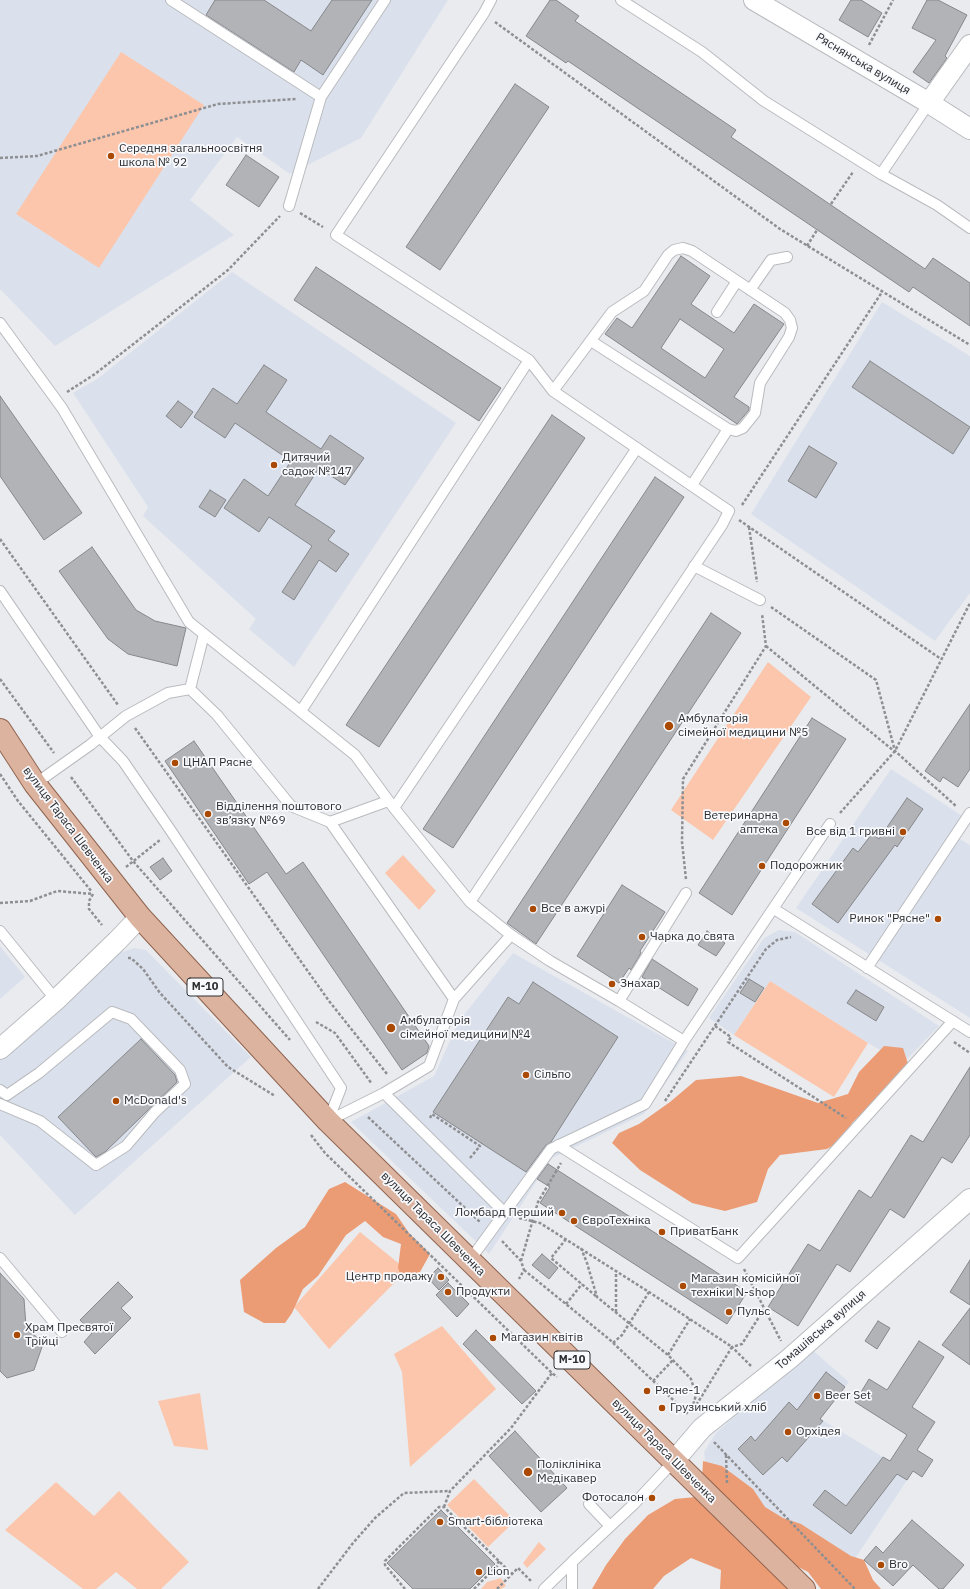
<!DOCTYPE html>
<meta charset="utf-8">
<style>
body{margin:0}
canvas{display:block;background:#e9ebef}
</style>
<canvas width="970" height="1589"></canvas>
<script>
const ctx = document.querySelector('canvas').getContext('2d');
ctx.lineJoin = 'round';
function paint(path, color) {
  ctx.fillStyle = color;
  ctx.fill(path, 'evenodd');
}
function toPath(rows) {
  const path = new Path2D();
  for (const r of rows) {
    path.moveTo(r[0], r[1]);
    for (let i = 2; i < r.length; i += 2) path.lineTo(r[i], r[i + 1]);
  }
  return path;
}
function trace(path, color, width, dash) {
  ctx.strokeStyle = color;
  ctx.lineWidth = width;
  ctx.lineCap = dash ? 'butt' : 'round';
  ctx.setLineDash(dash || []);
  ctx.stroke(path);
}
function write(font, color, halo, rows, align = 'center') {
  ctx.font = font + ' "IBM Plex Sans",sans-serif';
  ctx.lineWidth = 3.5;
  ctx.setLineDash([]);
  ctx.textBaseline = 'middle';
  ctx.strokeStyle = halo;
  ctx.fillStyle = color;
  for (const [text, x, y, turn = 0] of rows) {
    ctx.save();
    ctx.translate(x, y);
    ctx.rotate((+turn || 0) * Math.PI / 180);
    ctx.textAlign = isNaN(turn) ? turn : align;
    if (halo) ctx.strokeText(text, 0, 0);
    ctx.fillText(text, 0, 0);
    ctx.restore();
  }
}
paint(toPath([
 [0,0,448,0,361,138,290,174,237,137,190,200,234,235,55,346,0,289],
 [232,272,456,423,294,667,249,629,256,619,143,516,148,507,73,393,97,379],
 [882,302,970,356,970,593,935,641,751,514],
 [891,769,970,821,955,836,970,845,970,1018,796,908],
 [779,930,795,932,939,1026,903,1063,868,1043,770,981,734,1035,709,1018,764,938],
 [0,946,25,977,0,999],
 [134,948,146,950,251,1057,75,1215,0,1135,0,1057,119,953],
 [513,953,688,1051,644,1114,552,1158,489,1254,351,1122,434,1076,459,1021],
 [810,1348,849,1382,819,1418,911,1474,837,1586,706,1467,704,1452,716,1433]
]), '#dbe1ec');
paint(toPath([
 [121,52,204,105,99,268,16,214],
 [768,662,811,697,713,840,671,810],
 [403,855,436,891,419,910,385,873],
 [770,981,868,1043,834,1097,734,1035],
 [360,1232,407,1270,329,1349,294,1307],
 [442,1326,496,1389,410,1467,402,1372,394,1354],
 [200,1393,208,1450,174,1446,158,1401],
 [474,1479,515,1521,488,1547,447,1505],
 [56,1482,94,1516,119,1491,189,1562,161,1589,137,1589,116,1572,96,1589,83,1589,5,1530],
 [539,1542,546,1549,527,1568,523,1563],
 [501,1578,506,1586,501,1589,481,1589,487,1582]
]), '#fcc6ac');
paint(toPath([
 [884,1046,903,1048,909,1067,852,1123,847,1137,827,1149,780,1155,768,1169,757,1202,725,1211,692,1203,640,1170,612,1143,619,1133,639,1124,670,1102,696,1080,741,1076,818,1103,848,1094,859,1072],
 [345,1182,396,1214,409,1233,430,1254,420,1272,403,1282,398,1268,401,1244,383,1237,365,1221,346,1235,318,1276,303,1289,292,1313,285,1323,264,1323,244,1312,240,1280,276,1248,305,1227,329,1189],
 [703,1461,722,1466,753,1489,765,1507,783,1518,801,1524,851,1556,864,1560,873,1580,881,1589,821,1589,808,1572,779,1557,702,1479],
 [706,1496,802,1589,720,1589,721,1570,691,1558,664,1576,653,1589,592,1589,606,1565,625,1539,648,1515,675,1499]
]), '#ec9c74');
const building = toPath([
 [215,0,264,0,311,31,332,0,372,0,323,75,301,60,294,72,206,15,215,0],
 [550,0,556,0,579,16,575,21,736,130,731,137,925,269,933,258,970,283,970,326,913,287,909,292,568,61,566,63,526,36,550,0],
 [851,0,861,0,882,13,868,37,839,20,851,0],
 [927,0,938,0,967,15,945,56,947,58,929,83,913,72,936,40,912,28,927,0],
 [515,84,549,107,440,270,406,247,515,84],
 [246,155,279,177,259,207,226,185,246,155],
 [681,256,710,276,691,304,734,333,754,304,784,324,734,397,749,407,749,410,737,424,605,334,617,318,632,328,681,256],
 [680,319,724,349,705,378,661,348,680,319],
 [316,267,501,388,479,421,294,300,316,267],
 [870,361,970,427,953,454,852,387,870,361],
 [264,365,287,380,266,412,321,449,330,435,364,458,345,485,319,468,295,505,335,531,328,540,349,554,336,572,319,560,294,600,282,592,312,546,269,517,259,532,224,508,244,479,268,496,291,461,235,423,225,438,194,417,213,388,237,404,264,365],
 [0,396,82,513,44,540,0,476,0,396],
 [178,401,193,412,181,428,166,416,178,401],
 [552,415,585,438,379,747,346,725,552,415],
 [809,446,837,463,816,498,788,481,809,446],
 [655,477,684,497,453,848,423,829,655,477],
 [210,490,226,500,215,517,199,507,210,490],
 [92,547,136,610,155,621,186,628,177,666,128,654,108,639,59,571,92,547],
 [711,613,741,633,536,944,507,923,711,613],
 [970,704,970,769,958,787,943,777,940,782,925,771,970,704],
 [812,718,846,739,732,915,699,893,812,718],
 [194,741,286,874,303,862,429,1046,427,1053,402,1070,267,872,249,884,165,761,194,741],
 [907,798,923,809,897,847,895,845,838,923,812,904,853,848,858,852,872,834,879,839,907,798],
 [163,858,172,871,160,880,150,867,163,858],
 [622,885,665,912,640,951,641,953,631,970,629,968,619,983,577,956,622,885],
 [707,931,725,943,716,956,698,945,707,931],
 [652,959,698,989,688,1006,642,977,652,959],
 [749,979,764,988,755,1002,740,993,749,979],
 [533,982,618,1037,551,1142,546,1145,526,1172,433,1112,508,997,519,1004,533,982],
 [856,990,884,1007,876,1021,847,1003,856,990],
 [141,1039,175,1075,177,1082,105,1152,96,1157,58,1117,141,1039],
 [970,1067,970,1135,952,1163,942,1157,904,1218,890,1209,850,1272,837,1264,798,1326,768,1307,808,1244,820,1251,859,1190,871,1198,911,1135,923,1142,970,1067],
 [548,1164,747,1292,727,1324,540,1203,550,1187,537,1179,548,1164],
 [542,1254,558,1268,549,1279,532,1265,542,1254],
 [970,1260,970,1305,950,1292,970,1260],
 [438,1268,449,1280,439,1290,428,1278,438,1268],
 [0,1273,24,1299,26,1326,43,1344,34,1370,7,1378,0,1371,0,1273],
 [118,1282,133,1297,121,1308,131,1318,95,1354,84,1342,92,1333,80,1320,118,1282],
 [448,1283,469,1304,457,1317,436,1295,448,1283],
 [970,1308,970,1365,942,1345,970,1308],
 [878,1321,890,1328,877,1349,865,1341,878,1321],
 [476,1330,536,1391,522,1404,463,1344,476,1330],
 [919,1341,944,1357,912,1407,935,1422,917,1450,933,1460,922,1477,913,1471,907,1480,897,1474,851,1534,813,1505,825,1490,846,1506,883,1457,890,1461,907,1435,855,1402,869,1379,887,1390,919,1341],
 [826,1372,845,1387,820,1419,823,1421,787,1462,782,1457,763,1475,738,1449,751,1436,755,1441,789,1402,797,1410,826,1372],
 [515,1431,567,1488,541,1512,489,1456,515,1431],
 [441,1510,495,1564,470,1589,413,1589,387,1563,441,1510],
 [912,1520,964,1565,943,1589,939,1589,913,1565,893,1586,864,1560,876,1546,883,1553,912,1520]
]);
paint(building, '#b1b3b6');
trace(building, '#86888c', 1);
const service = toPath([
 [171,0,321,97],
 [621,0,702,52,764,101,881,174,937,205,970,228],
 [881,174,929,103],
 [289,206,321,97,385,0],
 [750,290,771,260,787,257],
 [717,312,737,281],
 [0,323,62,408,189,622,355,755,394,808,470,902,511,935,550,961,619,1001,684,1041,830,824],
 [591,341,728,429],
 [553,391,612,312,644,291,668,255,674,250,683,248,692,251,785,313,790,320,792,328,789,337,760,383,755,413,743,428,736,431,728,429,692,485],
 [694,566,760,600],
 [0,591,100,737,123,761,171,831,341,1088,328,1121],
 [190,689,204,634],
 [301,711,529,360,336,235,484,13,491,0],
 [35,784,90,745,126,716,168,693,190,689,217,715,291,806,330,822,454,999],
 [394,808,637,448],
 [330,822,388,801],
 [470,902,722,525,729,511,553,391,529,360],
 [774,909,970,1032],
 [0,931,56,1000],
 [867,968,970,813],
 [619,1001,686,893],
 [0,1090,7,1095,39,1073,112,1012,131,1019,180,1070,185,1084,155,1112,126,1146,96,1165,40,1121,0,1104],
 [384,1093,504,1212],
 [328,1121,384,1093,429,1066,454,999,511,935],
 [558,1145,738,1258,953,1021],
 [0,1258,62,1332],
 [470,1260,551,1149,645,1104,684,1041],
 [589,1504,610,1526],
 [544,1589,572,1562],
 [572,1589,572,1562,634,1504,674,1461]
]);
const minor = toPath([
 [754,0,929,103,970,129],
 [929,103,970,45],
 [0,1049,56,1000,117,941,140,917],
 [674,1461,702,1428,789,1359,970,1199]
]);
const primary = toPath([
 [0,730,35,784,140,917,328,1121,804,1589]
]);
trace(service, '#b9bbbf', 12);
trace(minor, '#b9bbbf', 22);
trace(primary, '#90644f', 24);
trace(toPath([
 [495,22,780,229,970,345],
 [869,45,893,0],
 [0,158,37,156,218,104,296,99],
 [831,204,853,172],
 [300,213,323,227],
 [807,246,817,230],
 [67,392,95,374,228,270,280,216],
 [742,505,882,292],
 [739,520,941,659],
 [749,527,757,582],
 [0,539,118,705],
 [771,607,876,680,895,751,957,807],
 [766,646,894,751],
 [0,679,54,753],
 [135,728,329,1001,387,1074],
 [0,774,18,801,92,892],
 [71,777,133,861,290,1040],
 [840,813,895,751,970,603],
 [126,867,160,840],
 [686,879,682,842,683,779,766,646,762,614],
 [93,894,89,901,89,909,102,925],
 [0,903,30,901,57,891,93,894],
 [128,958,131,958,143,969,160,993,228,1067,275,1096],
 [316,1022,335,1033,372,1084],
 [715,1026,731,1037,728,1042,846,1118],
 [954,1042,970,1053],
 [665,1101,766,949,777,940,791,937],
 [368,1117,480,1222],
 [430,1118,432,1114,480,1146,482,1143],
 [311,1135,325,1153,552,1373,557,1377],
 [470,1158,480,1146],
 [519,1218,540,1223,649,1292,732,1347,695,1407],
 [566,1239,551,1258,597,1297],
 [502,1241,521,1261,524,1270,519,1279],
 [581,1248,587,1263,597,1297,668,1355,691,1379,696,1395,691,1412],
 [521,1261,538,1202,561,1163],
 [744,1269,781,1341],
 [524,1270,609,1339,689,1415],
 [566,1304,582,1284],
 [616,1312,616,1271],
 [613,1343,622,1335,649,1292],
 [668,1355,690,1319],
 [751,1366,732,1347,742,1344,764,1309],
 [653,1381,673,1360],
 [714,1442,855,1589],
 [726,1455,727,1484],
 [444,1507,450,1491,511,1428,552,1373],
 [318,1589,353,1543,375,1518,404,1493,450,1491],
 [405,1589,385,1565,385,1561,439,1507,444,1507,512,1574],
 [474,1589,497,1566,499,1560],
 [497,1589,518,1568,532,1582]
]), '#8e8f92', 2.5, [3, 2]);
trace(service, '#fff', 10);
trace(minor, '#fff', 20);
trace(primary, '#dcb39f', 22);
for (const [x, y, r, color] of [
 [111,156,4,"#aa4901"],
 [274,465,4,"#aa4901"],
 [669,726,5,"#aa4901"],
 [175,763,4,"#aa4901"],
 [208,814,4,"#aa4901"],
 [786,823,4,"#aa4901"],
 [903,832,4,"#aa4901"],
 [762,866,4,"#aa4901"],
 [533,909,4,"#aa4901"],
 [938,919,4,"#aa4901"],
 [642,937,4,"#aa4901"],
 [612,984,4,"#aa4901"],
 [391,1028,5,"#aa4901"],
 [526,1075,4,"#aa4901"],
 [116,1101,4,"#aa4901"],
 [562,1213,4,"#aa4901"],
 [574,1221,4,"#aa4901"],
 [662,1232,4,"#aa4901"],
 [441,1277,4,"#aa4901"],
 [683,1286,4,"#aa4901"],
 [448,1292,4,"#aa4901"],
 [729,1312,4,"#aa4901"],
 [17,1335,4,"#aa4901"],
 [493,1338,4,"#aa4901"],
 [647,1391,4,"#aa4901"],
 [817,1396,4,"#aa4901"],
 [662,1408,4,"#aa4901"],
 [788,1432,4,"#aa4901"],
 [528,1472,5,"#aa4901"],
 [652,1498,4,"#aa4901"],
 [440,1522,4,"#aa4901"],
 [881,1565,4,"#aa4901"],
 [479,1572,4,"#aa4901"]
]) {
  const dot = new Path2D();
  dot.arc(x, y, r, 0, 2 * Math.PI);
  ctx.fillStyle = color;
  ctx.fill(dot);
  trace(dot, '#f7f9fd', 1.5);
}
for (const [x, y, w] of [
 [205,987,36],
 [572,1360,36]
]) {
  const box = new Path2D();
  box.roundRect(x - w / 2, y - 9, w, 18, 3);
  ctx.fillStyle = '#f7f9fd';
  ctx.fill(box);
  trace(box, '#2e2e30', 1);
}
write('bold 11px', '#2e2e30', null, [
 ["М-10",205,987],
 ["М-10",572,1360]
]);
write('12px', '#2e2e30', '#f7f9fd', [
 ["Ряснянська вулиця",863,64,31],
 ["вулиця Тараса Шевченка",68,825,53],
 ["вулиця Тараса Шевченка",433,1224,45],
 ["Томашівська вулиця",821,1330,-41],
 ["вулиця Тараса Шевченка",664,1451,45]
]);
write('12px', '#2e2e30', '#f7f9fd', [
 ["Середня загальноосвітня",119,149],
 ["школа № 92",119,163],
 ["Дитячий",282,458],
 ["садок №147",282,472],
 ["Амбулаторія",678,719],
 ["сімейної медицини №5",678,733],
 ["ЦНАП Рясне",183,763],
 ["Відділення поштового",216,807],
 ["зв’язку №69",216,821],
 ["Ветеринарна",778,816,"right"],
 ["аптека",778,830,"right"],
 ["Все від 1 гривні",895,832,"right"],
 ["Подорожник",770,866],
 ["Все в ажурі",541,909],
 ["Ринок \"Рясне\"",930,919,"right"],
 ["Чарка до свята",650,937],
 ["Знахар",620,984],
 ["Амбулаторія",400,1021],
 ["сімейної медицини №4",400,1035],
 ["Сільпо",534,1075],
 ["McDonald's",124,1101],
 ["Ломбард Перший",554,1213,"right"],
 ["ЄвроТехніка",582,1221],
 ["ПриватБанк",670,1232],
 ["Центр продажу",433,1277,"right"],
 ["Магазин комісійної",691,1279],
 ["техніки N-shop",691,1293],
 ["Продукти",456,1292],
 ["Пульс",737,1312],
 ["Храм Пресвятої",25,1328],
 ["Трійці",25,1342],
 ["Магазин квітів",501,1338],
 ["Рясне-1",655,1391],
 ["Beer Set",825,1396],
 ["Грузинський хліб",670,1408],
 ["Орхідея",796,1432],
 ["Поліклініка",537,1465],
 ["Медікавер",537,1479],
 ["Фотосалон",644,1498,"right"],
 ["Smart-бібліотека",448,1522],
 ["Bro",889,1565],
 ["Lion",487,1572]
], 'left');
</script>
